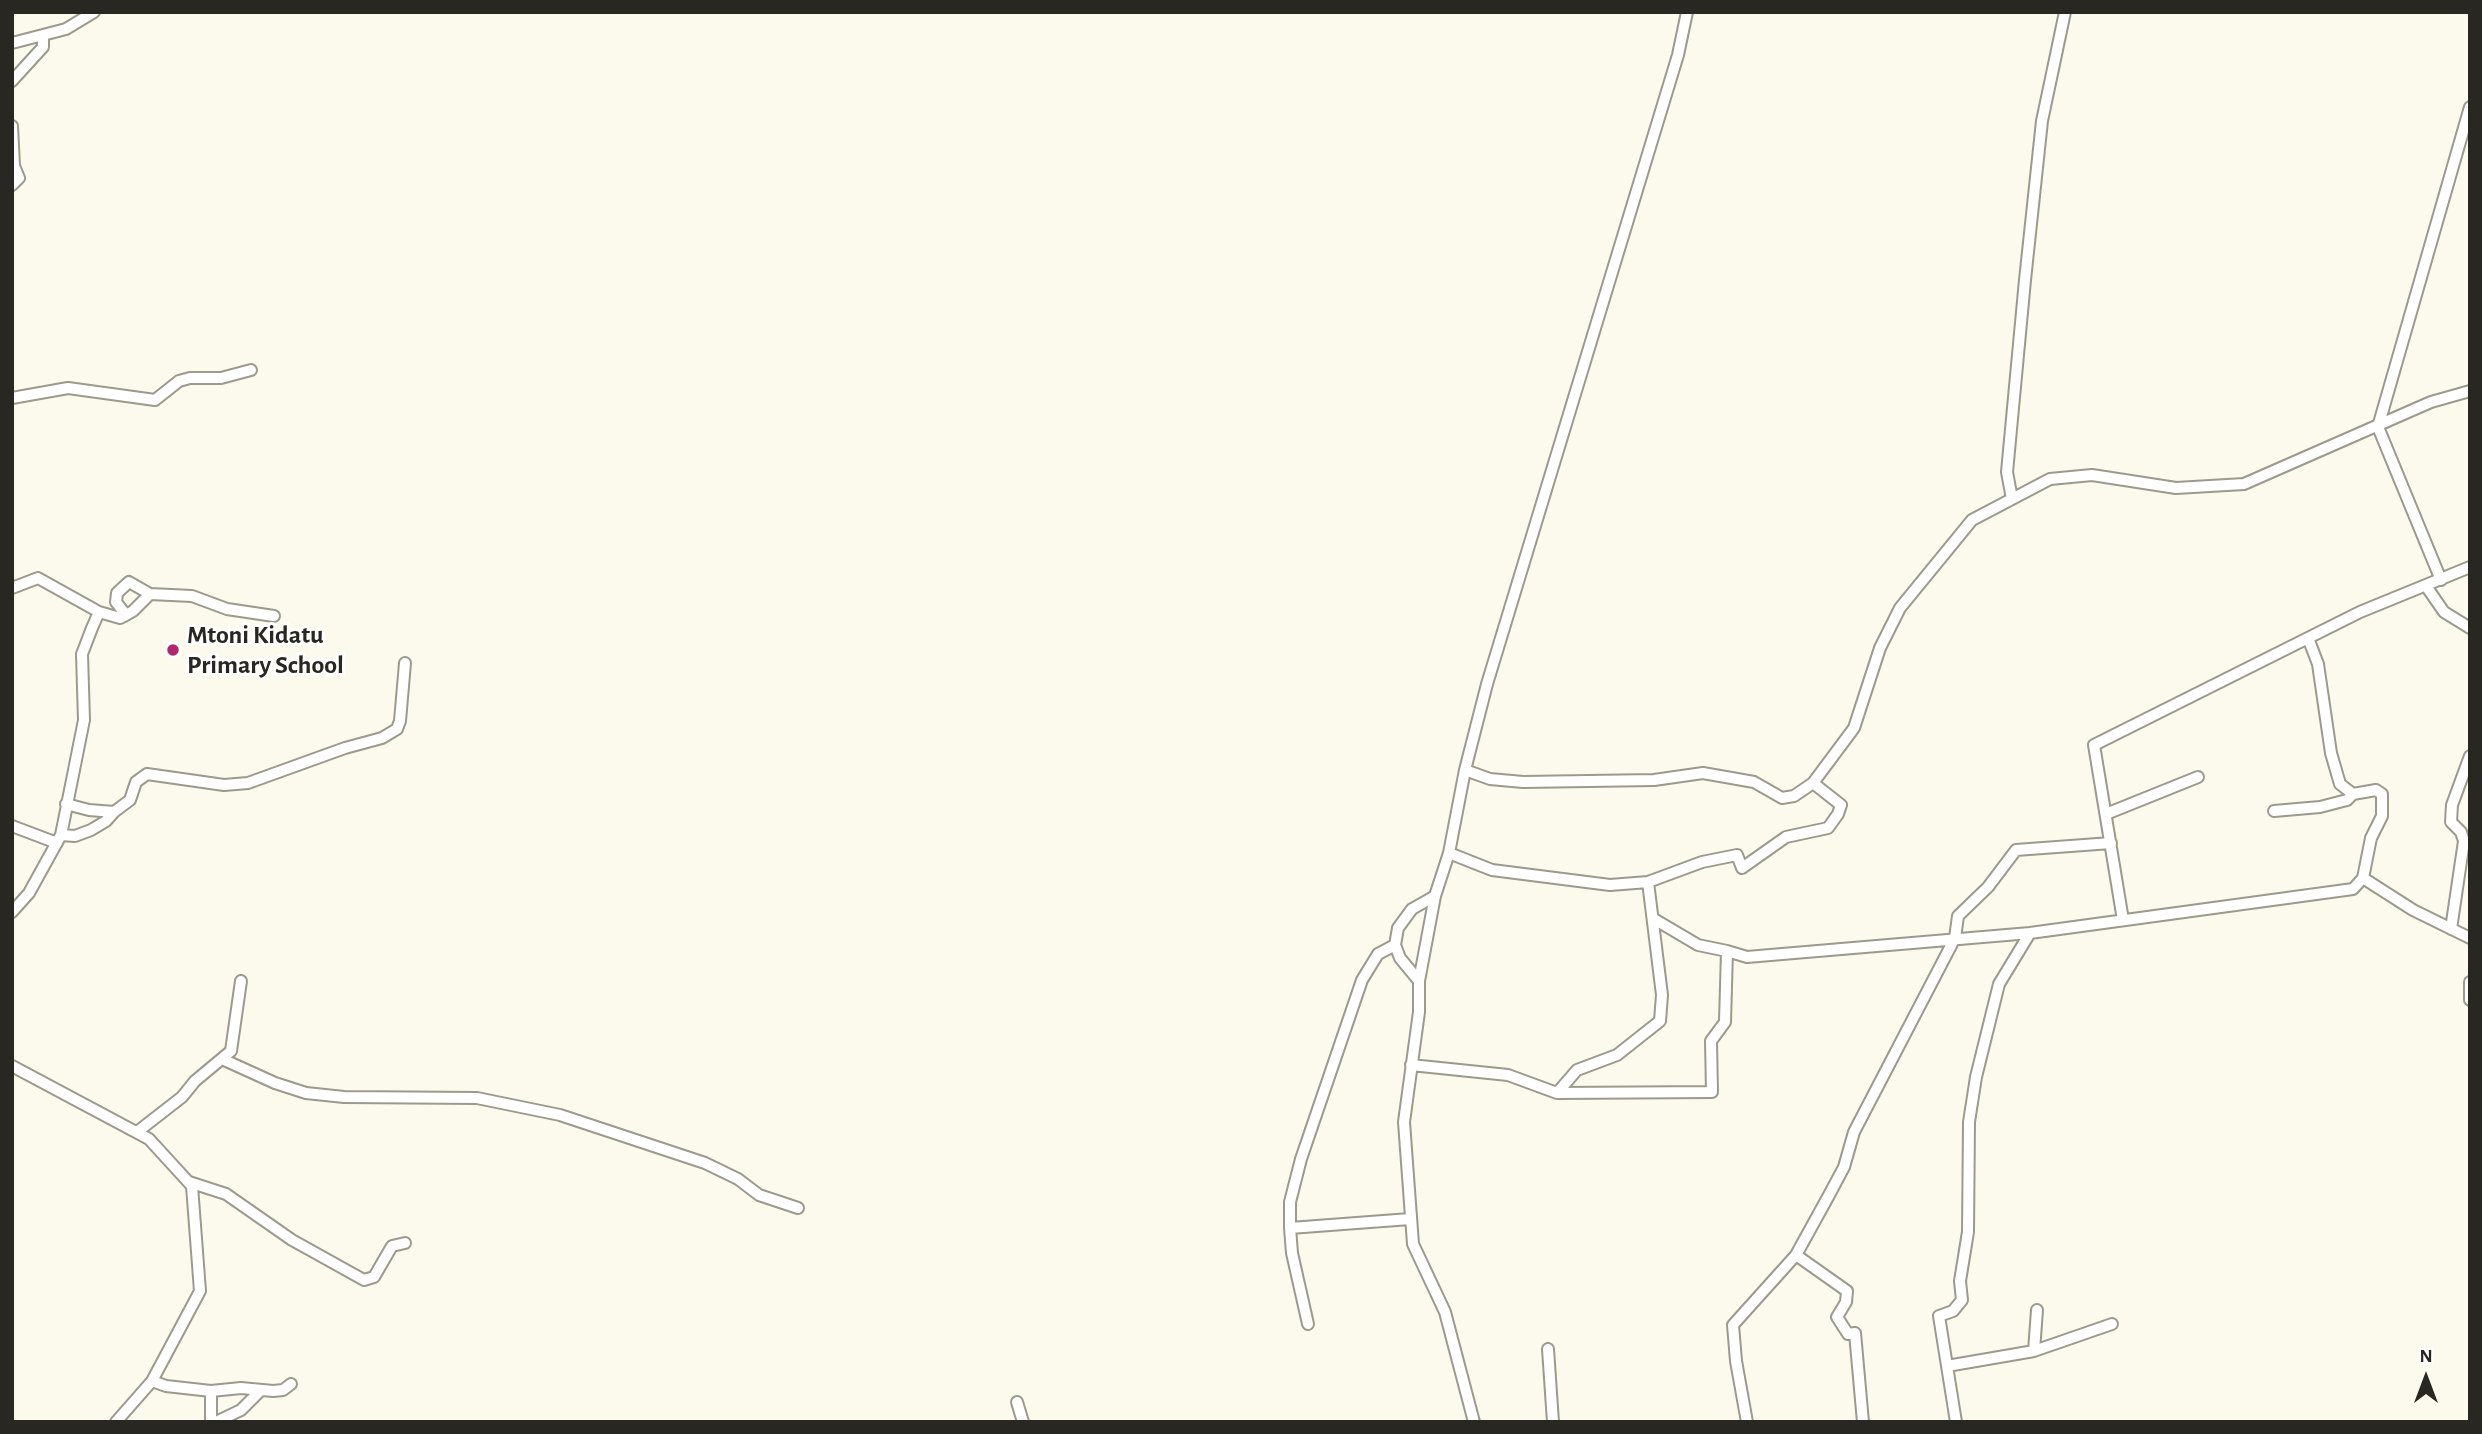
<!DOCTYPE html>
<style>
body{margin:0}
#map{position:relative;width:2482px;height:1434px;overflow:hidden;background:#fcfaec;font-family:"Alegreya Sans",sans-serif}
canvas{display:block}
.frame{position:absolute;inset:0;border:14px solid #282722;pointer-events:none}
.north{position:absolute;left:2391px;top:1343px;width:70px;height:70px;-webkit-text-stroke:5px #fff;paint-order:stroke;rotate:0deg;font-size:19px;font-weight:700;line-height:28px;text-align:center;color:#282722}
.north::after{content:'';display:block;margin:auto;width:24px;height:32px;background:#282722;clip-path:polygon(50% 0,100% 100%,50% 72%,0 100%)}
</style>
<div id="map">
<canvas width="2482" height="1434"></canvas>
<div class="frame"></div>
<div class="north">N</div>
</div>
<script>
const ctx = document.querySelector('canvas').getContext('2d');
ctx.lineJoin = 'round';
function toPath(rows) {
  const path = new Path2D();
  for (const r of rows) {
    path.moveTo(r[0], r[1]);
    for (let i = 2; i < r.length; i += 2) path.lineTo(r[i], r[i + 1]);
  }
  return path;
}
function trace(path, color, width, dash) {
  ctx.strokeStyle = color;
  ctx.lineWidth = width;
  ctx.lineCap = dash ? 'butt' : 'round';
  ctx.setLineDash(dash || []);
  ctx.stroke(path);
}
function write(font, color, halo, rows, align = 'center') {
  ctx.font = font + ' "Alegreya Sans",sans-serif';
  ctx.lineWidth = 6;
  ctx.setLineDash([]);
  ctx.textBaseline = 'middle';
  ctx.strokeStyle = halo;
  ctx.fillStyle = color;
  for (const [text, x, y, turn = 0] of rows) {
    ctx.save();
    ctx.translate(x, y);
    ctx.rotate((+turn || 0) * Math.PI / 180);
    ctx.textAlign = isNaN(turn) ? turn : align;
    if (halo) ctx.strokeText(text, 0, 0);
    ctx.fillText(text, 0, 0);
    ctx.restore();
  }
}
const minor = toPath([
 [12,43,66,29,94,12],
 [12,81,43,47,43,37],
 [12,126,14,166,19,178,12,185],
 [12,398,68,388,155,400,179,381,190,378,221,378,251,370],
 [2012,499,2007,472,2025,280,2042,121,2065,12],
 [2441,580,2378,427,2470,107],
 [2426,586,2444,612,2470,628],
 [12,588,38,578,99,612],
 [150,594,192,596,227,609,274,616],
 [1465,770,1490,779,1523,782,1654,780,1703,773,1754,782,1782,798,1794,796,1813,783,1854,728,1880,648,1900,608,1972,520,2050,479,2092,475,2176,488,2244,484,2431,402,2470,391],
 [66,804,89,810,114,812,130,800,136,782,147,774,224,785,248,783,345,748,382,738,397,729,400,721,405,663],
 [2274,811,2320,807,2347,800,2353,794],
 [2106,814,2198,777],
 [12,826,57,843],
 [61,835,75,836,91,830,106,821,114,812],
 [1449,853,1492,870,1610,885,1648,882,1702,862,1737,855,1742,868,1786,837,1828,828,1838,814,1841,805,1813,783],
 [2363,878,2413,910,2470,938],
 [12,912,29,893,61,835,84,720,82,654,92,628,99,612,120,618,126,615,133,611,150,594,129,582,117,593,116,602,126,615],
 [1654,919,1698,945,1727,951],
 [2123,920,2094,745,2360,612,2470,567],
 [2451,929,2464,841,2461,832,2451,822,2452,805,2470,756],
 [1395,945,1400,958,1419,981],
 [2470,982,2470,1000],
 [222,1059,275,1083,306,1093,344,1097,477,1098,560,1115,705,1163,738,1179,759,1195,798,1208],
 [1411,1065,1508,1075,1557,1093,1712,1092,1711,1041,1725,1022,1727,951,1747,957,2030,933,2353,889,2363,878,2371,838,2382,816,2382,794,2376,790,2353,794,2340,784,2331,753,2318,664,2308,638],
 [12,1066,149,1139,192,1186,200,1291,152,1381,116,1422],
 [1557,1093,1577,1070,1617,1055,1660,1021,1662,995,1648,882],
 [137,1132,182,1097,195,1081,231,1051,241,981],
 [189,1182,226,1194,292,1240,364,1280,374,1277,392,1246,405,1243],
 [1410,1219,1290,1228,1290,1202,1301,1159,1362,980,1378,954,1395,945,1398,928,1412,909,1435,896],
 [1290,1228,1292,1253,1308,1324],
 [1796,1255,1847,1291,1846,1302,1837,1317,1848,1334,1855,1333,1863,1422],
 [1548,1349,1553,1422],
 [2034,1351,2037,1310],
 [1947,1366,2034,1351,2112,1324],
 [152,1381,166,1386,211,1391,241,1388,273,1391,283,1390,291,1384],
 [211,1391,211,1422],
 [1017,1402,1023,1422],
 [216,1422,241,1410,260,1391],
 [1474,1422,1445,1312,1413,1244,1404,1122,1419,1012,1419,981,1435,896,1449,853,1465,770,1487,684,1678,55,1687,12],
 [1747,1422,1736,1361,1733,1325,1796,1255,1828,1197,1844,1167,1854,1132,1955,938,1958,916,1988,887,2016,850,2111,843],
 [1956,1422,1939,1316,1953,1311,1962,1300,1960,1281,1968,1232,1969,1122,1976,1077,1999,984,2030,933]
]);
trace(minor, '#9b9a8d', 14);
trace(minor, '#fff', 10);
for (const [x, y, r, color] of [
 [173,650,7,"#b0286b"]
]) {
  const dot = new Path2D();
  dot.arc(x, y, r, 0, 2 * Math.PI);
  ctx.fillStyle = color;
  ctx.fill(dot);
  trace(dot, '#fff', 2.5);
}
write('bold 26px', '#282722', '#fff', [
 ["Mtoni Kidatu",187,635],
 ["Primary School",187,665]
], 'left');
</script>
